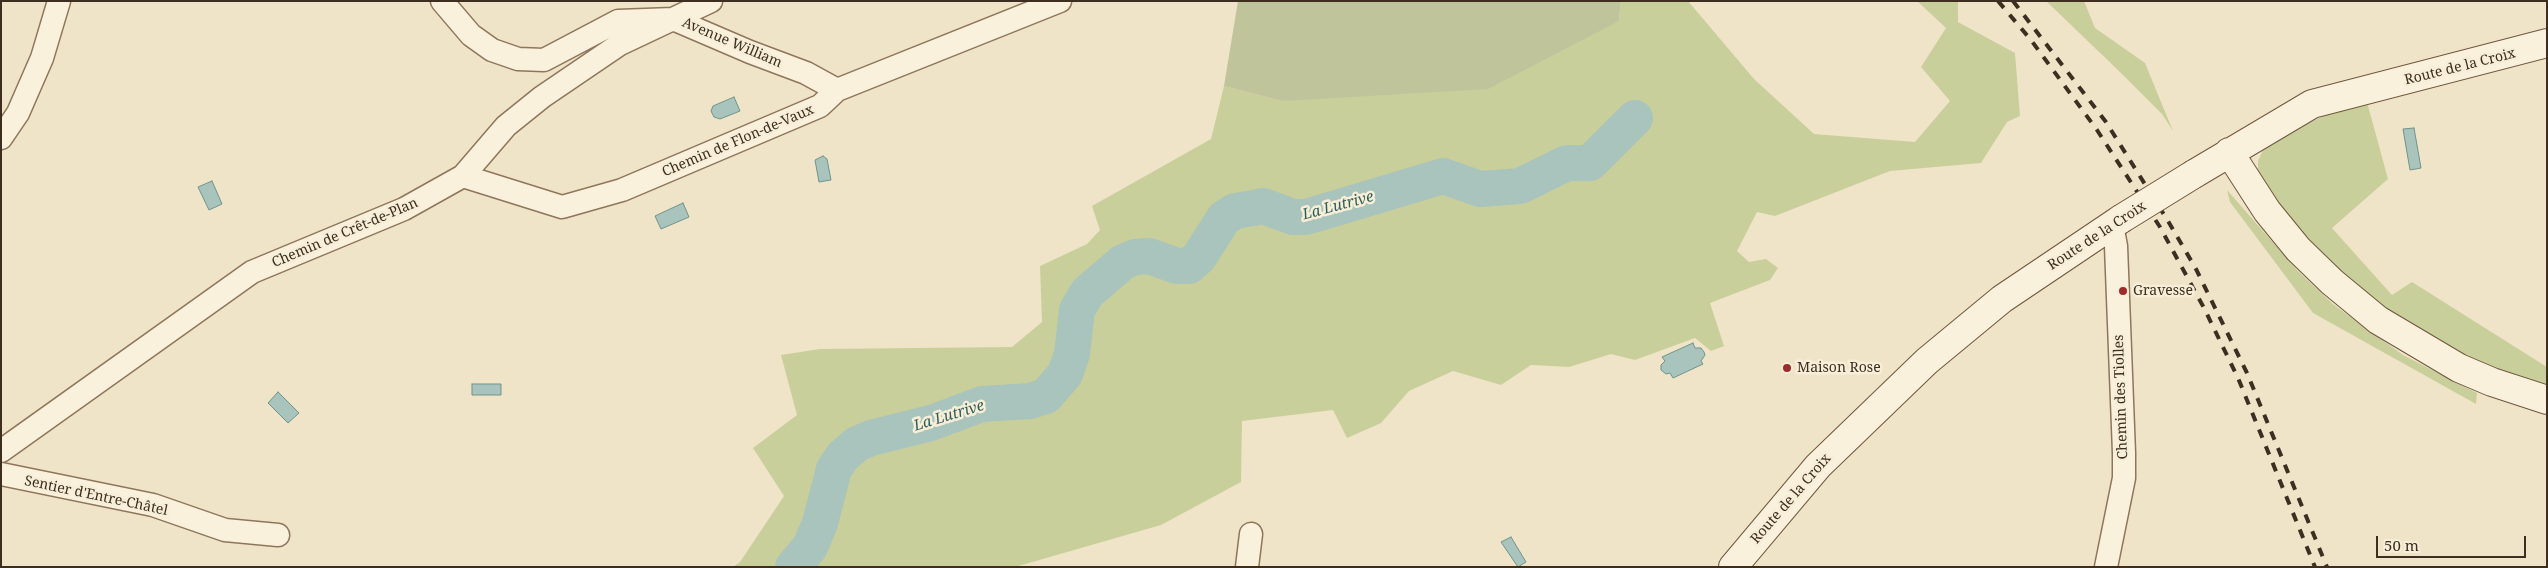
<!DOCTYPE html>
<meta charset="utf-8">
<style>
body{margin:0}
#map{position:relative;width:2548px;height:568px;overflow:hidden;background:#f0e4c8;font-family:"Noto Serif",serif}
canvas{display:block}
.frame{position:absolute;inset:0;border:2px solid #3d2e20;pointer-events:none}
.scale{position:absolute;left:2376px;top:536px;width:150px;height:22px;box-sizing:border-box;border:2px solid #3d2e20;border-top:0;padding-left:6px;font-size:15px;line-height:18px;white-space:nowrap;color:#3d2e20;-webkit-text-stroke:4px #f7eed8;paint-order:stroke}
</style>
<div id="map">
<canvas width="2548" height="568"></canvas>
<div class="frame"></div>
<div class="scale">50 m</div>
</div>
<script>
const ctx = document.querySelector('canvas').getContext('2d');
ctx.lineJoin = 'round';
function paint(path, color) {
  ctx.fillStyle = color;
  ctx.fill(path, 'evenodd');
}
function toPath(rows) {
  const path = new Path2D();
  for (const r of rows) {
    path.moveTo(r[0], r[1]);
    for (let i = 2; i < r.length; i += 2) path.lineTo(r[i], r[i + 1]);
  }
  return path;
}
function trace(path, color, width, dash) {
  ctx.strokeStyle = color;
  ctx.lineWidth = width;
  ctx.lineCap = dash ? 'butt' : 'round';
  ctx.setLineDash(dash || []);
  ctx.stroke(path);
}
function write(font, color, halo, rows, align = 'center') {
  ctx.font = font + ' "Noto Serif",serif';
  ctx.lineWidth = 5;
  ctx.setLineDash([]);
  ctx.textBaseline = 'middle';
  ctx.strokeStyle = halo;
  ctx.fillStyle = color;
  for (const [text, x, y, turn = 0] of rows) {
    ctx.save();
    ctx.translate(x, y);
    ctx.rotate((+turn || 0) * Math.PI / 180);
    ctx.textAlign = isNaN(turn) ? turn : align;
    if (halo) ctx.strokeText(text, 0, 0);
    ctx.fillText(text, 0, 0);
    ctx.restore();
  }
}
paint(toPath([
 [1621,1,1688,1,1754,79,1814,134,1915,142,1950,101,1921,67,1946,28,1917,1,1958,1,1958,22,2015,53,2020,116,2007,122,1981,163,1890,171,1775,216,1757,212,1737,251,1749,262,1766,259,1778,268,1770,280,1710,303,1724,346,1711,351,1695,338,1635,360,1611,354,1569,367,1531,365,1501,385,1453,371,1409,391,1381,423,1347,438,1333,410,1242,421,1241,482,1161,525,1015,567,733,567,740,562,784,496,753,448,797,415,781,355,820,349,1012,347,1042,322,1040,266,1087,244,1100,230,1092,206,1211,139,1224,86,1282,101,1619,21],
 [2046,1,2084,1,2095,28,2145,63,2173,131,2162,114,2121,73],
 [2367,102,2388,179,2332,228,2392,295,2412,282,2547,367,2547,389,2491,370,2409,326,2337,272,2282,212,2258,172,2258,161,2266,143,2332,112],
 [2227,190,2298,271,2334,305,2403,355,2477,393,2476,404,2313,313,2230,202]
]), '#c9cf9b');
paint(toPath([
 [1238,1,1621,1,1619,21,1488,89,1282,101,1224,86]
]), '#bfc49a');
const water = toPath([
 [734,97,740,111,720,119,714,117,711,111,713,106,734,97],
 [2414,128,2421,168,2410,170,2403,129,2414,128],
 [823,156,827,159,831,180,819,182,815,160,823,156],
 [212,181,222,204,209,210,198,187,212,181],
 [683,203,689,217,661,229,655,216,683,203],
 [1693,343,1695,348,1701,348,1704,352,1705,355,1701,361,1703,364,1673,378,1670,373,1666,374,1661,370,1661,365,1665,361,1662,357,1693,343],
 [472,384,501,384,501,395,472,395,472,384],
 [278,392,299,413,288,423,268,403,278,392],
 [1511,537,1526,562,1518,567,1501,542,1511,537]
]);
paint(water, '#a9c4bc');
trace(water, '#6f938a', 1);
trace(toPath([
 [793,567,810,547,820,523,834,469,843,456,857,444,871,438,931,423,982,404,1030,401,1046,396,1065,374,1072,354,1077,310,1087,293,1123,262,1135,257,1149,256,1177,266,1189,266,1199,257,1224,218,1235,211,1253,208,1263,206,1293,217,1306,217,1443,176,1480,189,1520,186,1567,163,1590,163,1635,118]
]), '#a9c4bc', 36);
const street = toPath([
 [442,1,471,35,492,50,518,59,544,60,618,21,673,19,750,52,806,73,837,90],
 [1,138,18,113,42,58,59,1],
 [463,176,562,207,622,190,820,106,837,90,1060,1],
 [1,451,252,272,404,209,463,176,506,126,542,97,620,44,711,1],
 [1,474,153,505,225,530,278,535],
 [1247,567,1251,534],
 [2106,567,2124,478,2124,453,2116,246,2112,225]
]);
const secondary = toPath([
 [2229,152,2267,211,2298,249,2332,282,2378,320,2459,368,2492,382,2547,400],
 [2194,174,2312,104,2547,43],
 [1733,567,1818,466,1927,361,2002,299,2121,219]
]);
trace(street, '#8d765c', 25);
trace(secondary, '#6f573f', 30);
trace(street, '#faf1dc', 22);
trace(secondary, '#faf1dc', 28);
trace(toPath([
 [1998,1,2031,40,2097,130,2160,227,2204,308,2238,378,2315,567],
 [2013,1,2106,122,2168,221,2196,269,2247,373,2327,567]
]), '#3d2e20', 4, [9, 9]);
const secondaryBridge = toPath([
 [2121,219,2194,174]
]);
trace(secondaryBridge, '#6f573f', 30, []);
trace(secondaryBridge, '#faf1dc', 28);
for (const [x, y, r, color] of [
 [2123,291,5,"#9e2a2b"],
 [1787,368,5,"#9e2a2b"]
]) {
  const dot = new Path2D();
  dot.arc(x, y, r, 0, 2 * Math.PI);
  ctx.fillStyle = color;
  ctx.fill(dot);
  trace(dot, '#f7eed8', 2);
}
write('14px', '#3d2e20', '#f7eed8', [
 ["Avenue William",732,43,23],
 ["Route de la Croix",2460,67,-14],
 ["Chemin de Flon-de-Vaux",738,141,-23],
 ["Chemin de Crêt-de-Plan",345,233,-23],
 ["Route de la Croix",2097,236,-33],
 ["Chemin des Tiolles",2121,397,-92],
 ["Sentier d'Entre-Châtel",96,496,12],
 ["Route de la Croix",1791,499,-49]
]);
write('14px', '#3d2e20', '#f7eed8', [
 ["Gravesse",2133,291],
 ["Maison Rose",1797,368]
], 'left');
write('italic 15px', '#2f5d5a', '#f7eed8', [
 ["La Lutrive",1338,206,-15],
 ["La Lutrive",949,416,-17]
]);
</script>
